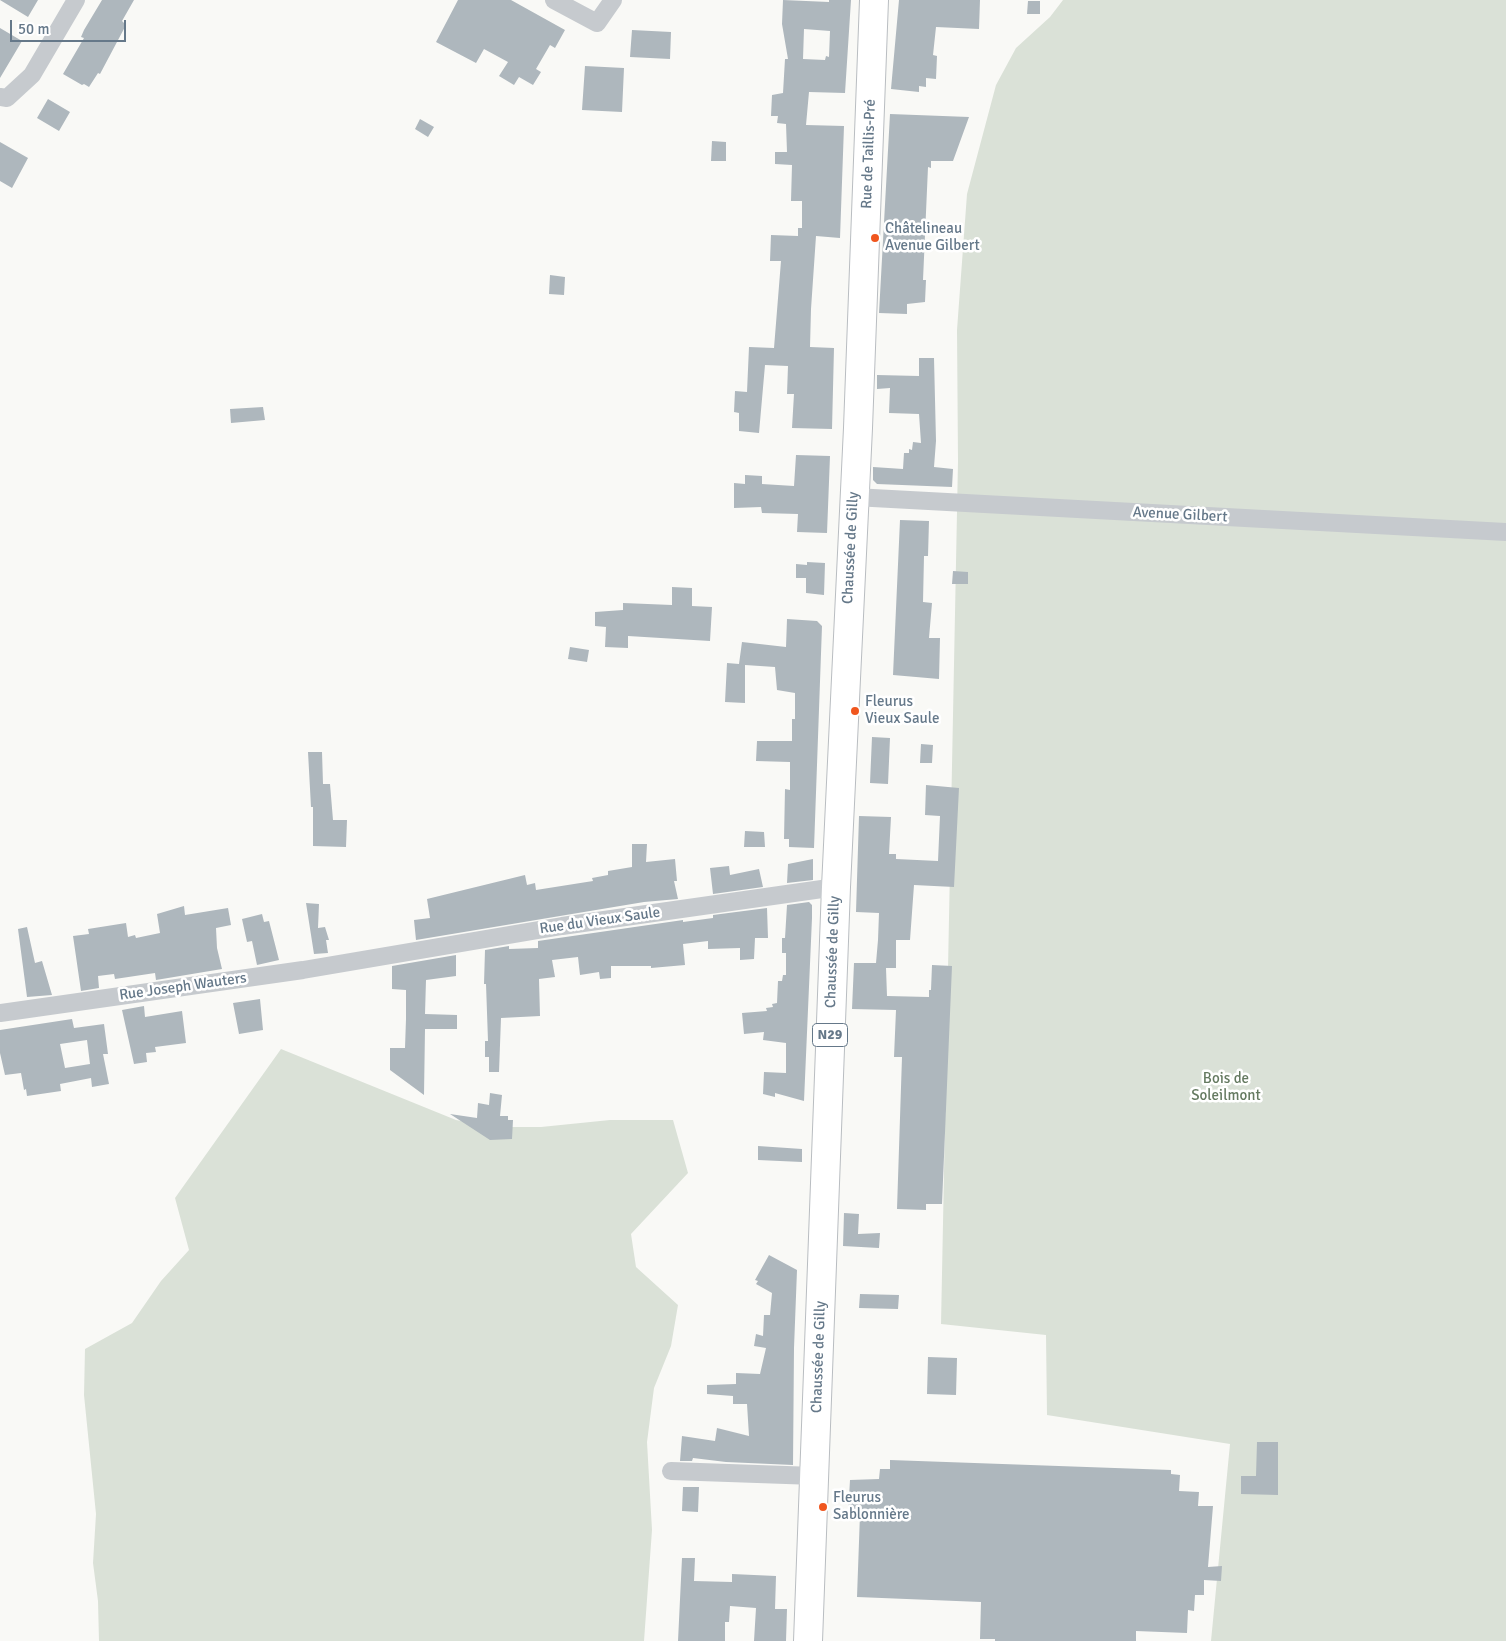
<!DOCTYPE html>
<meta charset="utf-8">
<style>
body{margin:0}
#map{position:relative;width:1506px;height:1641px;overflow:hidden;background:#f9f9f6;font-family:Signika,sans-serif}
canvas{display:block}
.scale{position:absolute;left:10px;top:20px;width:116px;height:22px;box-sizing:border-box;border:2px solid #657889;border-top:0;padding-left:6px;font-size:15px;line-height:18px;white-space:nowrap;color:#657889;-webkit-text-stroke:4px #fff;paint-order:stroke}
</style>
<div id="map">
<canvas width="1506" height="1641"></canvas>
<div class="scale">50 m</div>
</div>
<script>
const ctx = document.querySelector('canvas').getContext('2d');
ctx.lineJoin = 'round';
function paint(path, color) {
  ctx.fillStyle = color;
  ctx.fill(path, 'evenodd');
}
function toPath(rows) {
  const path = new Path2D();
  for (const r of rows) {
    path.moveTo(r[0], r[1]);
    for (let i = 2; i < r.length; i += 2) path.lineTo(r[i], r[i + 1]);
  }
  return path;
}
function trace(path, color, width, dash) {
  ctx.strokeStyle = color;
  ctx.lineWidth = width;
  ctx.lineCap = dash ? 'butt' : 'round';
  ctx.setLineDash(dash || []);
  ctx.stroke(path);
}
function write(font, color, halo, rows, align = 'center') {
  ctx.font = font + ' Signika,sans-serif';
  ctx.lineWidth = 5;
  ctx.setLineDash([]);
  ctx.textBaseline = 'middle';
  ctx.strokeStyle = halo;
  ctx.fillStyle = color;
  for (const [text, x, y, turn = 0] of rows) {
    ctx.save();
    ctx.translate(x, y);
    ctx.rotate((+turn || 0) * Math.PI / 180);
    ctx.textAlign = isNaN(turn) ? turn : align;
    if (halo) ctx.strokeText(text, 0, 0);
    ctx.fillText(text, 0, 0);
    ctx.restore();
  }
}
paint(toPath([
 [1063,0,1506,0,1506,1641,1211,1641,1230,1444,1047,1415,1046,1335,941,1324,958,461,957,330,967,194,996,85,1016,48,1050,17],
 [281,1049,456,1120,491,1127,541,1127,610,1120,673,1120,688,1173,631,1234,636,1267,678,1305,671,1346,654,1388,647,1442,652,1530,644,1641,99,1641,98,1601,93,1563,96,1514,84,1395,85,1349,132,1323,161,1281,189,1250,175,1198]
]), '#dae1d7');
paint(toPath([
 [0,0,38,0,28,17],
 [102,0,134,0,122,21,126,25,100,74,98,73,89,87,84,84,82,85,63,74,84,38,81,37,84,30],
 [458,0,511,0,565,30,555,48,550,45,536,69,541,72,533,85,519,77,514,85,499,76,508,62,484,49,476,63,436,42],
 [783,0,829,2,829,0,851,0,845,93,809,92,806,125,844,126,840,238,816,236,811,309,810,347,834,348,832,429,792,428,794,394,787,394,788,366,765,365,759,433,739,431,739,413,734,412,735,391,747,392,749,347,774,348,781,261,770,261,771,235,798,236,798,228,802,228,802,201,791,201,792,165,775,164,775,152,787,152,786,124,777,123,778,116,771,116,772,95,783,93,785,59,788,59,782,24],
 [804,29,830,31,829,57,826,56,825,60,803,59],
 [899,0,980,0,979,29,936,27,933,55,937,56,936,79,926,78,926,87,919,86,919,92,891,89],
 [1028,1,1040,1,1040,14,1027,14],
 [0,28,22,41,0,78],
 [632,30,671,32,670,59,630,57],
 [585,66,624,68,622,112,582,110],
 [48,99,70,112,59,131,37,118],
 [890,114,969,117,953,161,931,161,931,168,928,167,923,280,926,280,925,302,907,304,907,314,879,313],
 [420,119,434,127,428,137,415,129],
 [712,141,726,142,726,161,711,161],
 [0,142,28,158,12,188,0,181],
 [550,275,565,277,564,295,549,294],
 [919,358,934,358,936,441,934,467,953,469,952,487,877,484,873,480,873,467,903,469,904,453,909,453,909,449,912,450,913,442,921,443,919,414,889,413,890,388,877,389,877,375,919,376],
 [263,407,265,420,231,423,230,409],
 [796,455,830,456,827,533,797,532,798,514,762,513,761,507,734,508,734,483,745,484,745,475,762,476,762,484,794,486],
 [900,520,929,521,928,556,924,556,923,602,932,603,929,638,940,638,939,679,893,675],
 [807,562,825,563,824,595,806,593,806,578,796,578,796,564,807,565],
 [953,571,968,572,968,584,952,584],
 [672,587,692,588,692,606,712,607,710,641,628,636,628,648,605,647,606,627,595,626,595,612,623,610,623,603,672,605],
 [787,619,817,621,822,626,814,848,789,847,789,839,784,839,785,789,790,790,790,762,756,761,757,741,792,741,792,719,795,719,795,693,777,690,775,667,745,665,745,703,725,702,727,663,739,664,742,642,786,647],
 [570,647,589,650,587,662,568,659],
 [872,737,890,738,888,784,870,783],
 [921,744,933,745,932,763,920,763],
 [308,752,322,752,323,784,330,784,333,820,347,820,346,847,313,846,313,807,311,807],
 [926,785,959,788,954,887,914,885,910,940,896,940,896,968,886,968,887,996,929,997,929,990,931,990,932,965,952,966,942,1204,926,1204,926,1210,897,1209,902,1057,894,1057,896,1010,852,1009,854,963,876,963,878,940,879,913,856,912,859,816,891,817,889,854,896,854,896,859,938,861,940,816,925,815],
 [745,831,764,832,765,847,744,847],
 [632,844,647,844,646,862,675,859,677,881,674,881,678,899,644,902,416,940,414,920,430,918,427,899,525,875,527,885,535,883,536,890,593,881,592,878,608,875,608,871,632,867],
 [813,859,813,880,787,883,788,864],
 [729,866,730,875,759,869,763,887,713,894,710,868],
 [809,902,812,905,812,918,804,1101,775,1093,775,1097,763,1094,764,1072,786,1073,786,1043,763,1040,764,1032,744,1034,742,1013,767,1011,766,1008,773,1007,772,1004,777,1003,778,981,782,981,783,975,786,975,786,953,782,953,782,938,785,938,787,905],
 [306,903,319,904,318,928,325,927,329,940,326,940,328,953,314,954],
 [184,906,185,915,228,908,231,925,216,928,217,948,222,969,156,980,155,973,115,979,114,974,98,976,99,988,81,991,73,936,89,934,88,929,126,923,128,937,135,935,136,938,160,933,157,914],
 [767,908,768,938,755,938,754,959,740,960,740,948,708,949,708,941,683,944,685,965,651,968,651,966,611,966,611,978,600,979,599,972,580,975,578,957,552,960,555,977,539,979,540,1016,501,1018,499,1072,489,1072,489,1057,485,1057,485,1041,488,1041,486,984,484,984,485,950,509,946,509,949,538,948,538,941,683,920,683,922,713,918,713,915],
 [262,914,264,922,269,921,279,960,257,965,252,941,247,942,242,919],
 [27,927,35,963,42,961,52,995,27,997,18,929],
 [456,955,456,976,426,980,425,1014,457,1015,457,1029,425,1029,424,1095,390,1070,390,1048,405,1048,406,1019,406,990,392,989,392,966],
 [260,999,263,1030,239,1034,233,1003],
 [144,1006,145,1017,182,1011,186,1043,155,1047,156,1052,146,1053,147,1062,134,1064,122,1010],
 [72,1019,74,1028,104,1024,108,1054,103,1054,109,1084,92,1087,91,1078,60,1084,61,1091,27,1096,26,1089,24,1090,21,1073,5,1075,0,1053,0,1030],
 [87,1040,90,1064,65,1068,60,1044],
 [490,1093,502,1095,500,1116,508,1116,508,1120,513,1120,512,1139,490,1140,450,1114,477,1118,478,1103,489,1105],
 [758,1146,802,1149,802,1162,758,1160],
 [844,1213,859,1214,858,1234,880,1233,879,1248,843,1246],
 [769,1255,797,1270,794,1348,793,1465,726,1462,693,1458,692,1461,680,1461,682,1436,715,1441,717,1428,749,1436,747,1404,733,1404,733,1396,707,1394,707,1385,736,1384,736,1373,760,1374,766,1348,754,1346,756,1334,763,1336,764,1315,770,1315,772,1293,756,1284,758,1281,755,1280],
 [860,1294,899,1295,898,1309,859,1308],
 [928,1357,957,1358,956,1395,927,1394],
 [1257,1442,1278,1442,1278,1495,1241,1494,1241,1476,1256,1476],
 [890,1460,1171,1470,1171,1474,1180,1475,1179,1491,1199,1492,1198,1506,1213,1506,1208,1567,1222,1566,1221,1581,1204,1580,1204,1595,1195,1595,1194,1611,1188,1610,1187,1633,1136,1631,1136,1641,995,1641,995,1639,980,1639,981,1602,857,1597,860,1514,848,1514,850,1480,879,1479,880,1469,890,1469],
 [683,1487,699,1487,698,1512,682,1511],
 [682,1558,695,1558,694,1581,732,1582,732,1574,776,1576,775,1609,787,1609,786,1641,754,1641,756,1608,730,1606,729,1622,725,1622,725,1641,678,1641]
]), '#aeb7bd');
const primary = toPath([
 [808,1641,836,887,858,428,874,0]
]);
trace(primary, '#b9bdc1', 30);
trace(toPath([
 [554,0,597,23,613,0],
 [0,97,7,98,32,75,76,0],
 [854,497,1506,532],
 [0,1013,303,970,562,926,836,887],
 [671,1471,815,1476]
]), '#c6cace', 18);
trace(primary, '#fff', 28);
for (const [x, y, r, color] of [
 [875,238,5,"#f0561e"],
 [855,711,5,"#f0561e"],
 [823,1507,5,"#f0561e"]
]) {
  const dot = new Path2D();
  dot.arc(x, y, r, 0, 2 * Math.PI);
  ctx.fillStyle = color;
  ctx.fill(dot);
  trace(dot, '#fff', 2);
}
for (const [x, y, w] of [
 [830,1035,35]
]) {
  const box = new Path2D();
  box.roundRect(x - w / 2, y - 11.5, w, 23, 4);
  ctx.fillStyle = '#fff';
  ctx.fill(box);
  trace(box, '#657889', 1);
}
write('bold 14px', '#657889', null, [
 ["N29",830,1035]
]);
write('15px', '#657889', '#fff', [
 ["Rue de Taillis-Pré",869,154,-88],
 ["Avenue Gilbert",1180,515,3],
 ["Chaussée de Gilly",851,548,-87],
 ["Rue du Vieux Saule",600,921,-8],
 ["Chaussée de Gilly",833,952,-88],
 ["Rue Joseph Wauters",183,987,-8],
 ["Chaussée de Gilly",819,1357,-88]
]);
write('15px', '#657889', '#fff', [
 ["Châtelineau",885,229],
 ["Avenue Gilbert",885,246],
 ["Fleurus",865,702],
 ["Vieux Saule",865,719],
 ["Fleurus",833,1498],
 ["Sablonnière",833,1515]
], 'left');
write('15px', '#657a61', '#fff', [
 ["Bois de",1226,1079],
 ["Soleilmont",1226,1096]
]);
</script>
